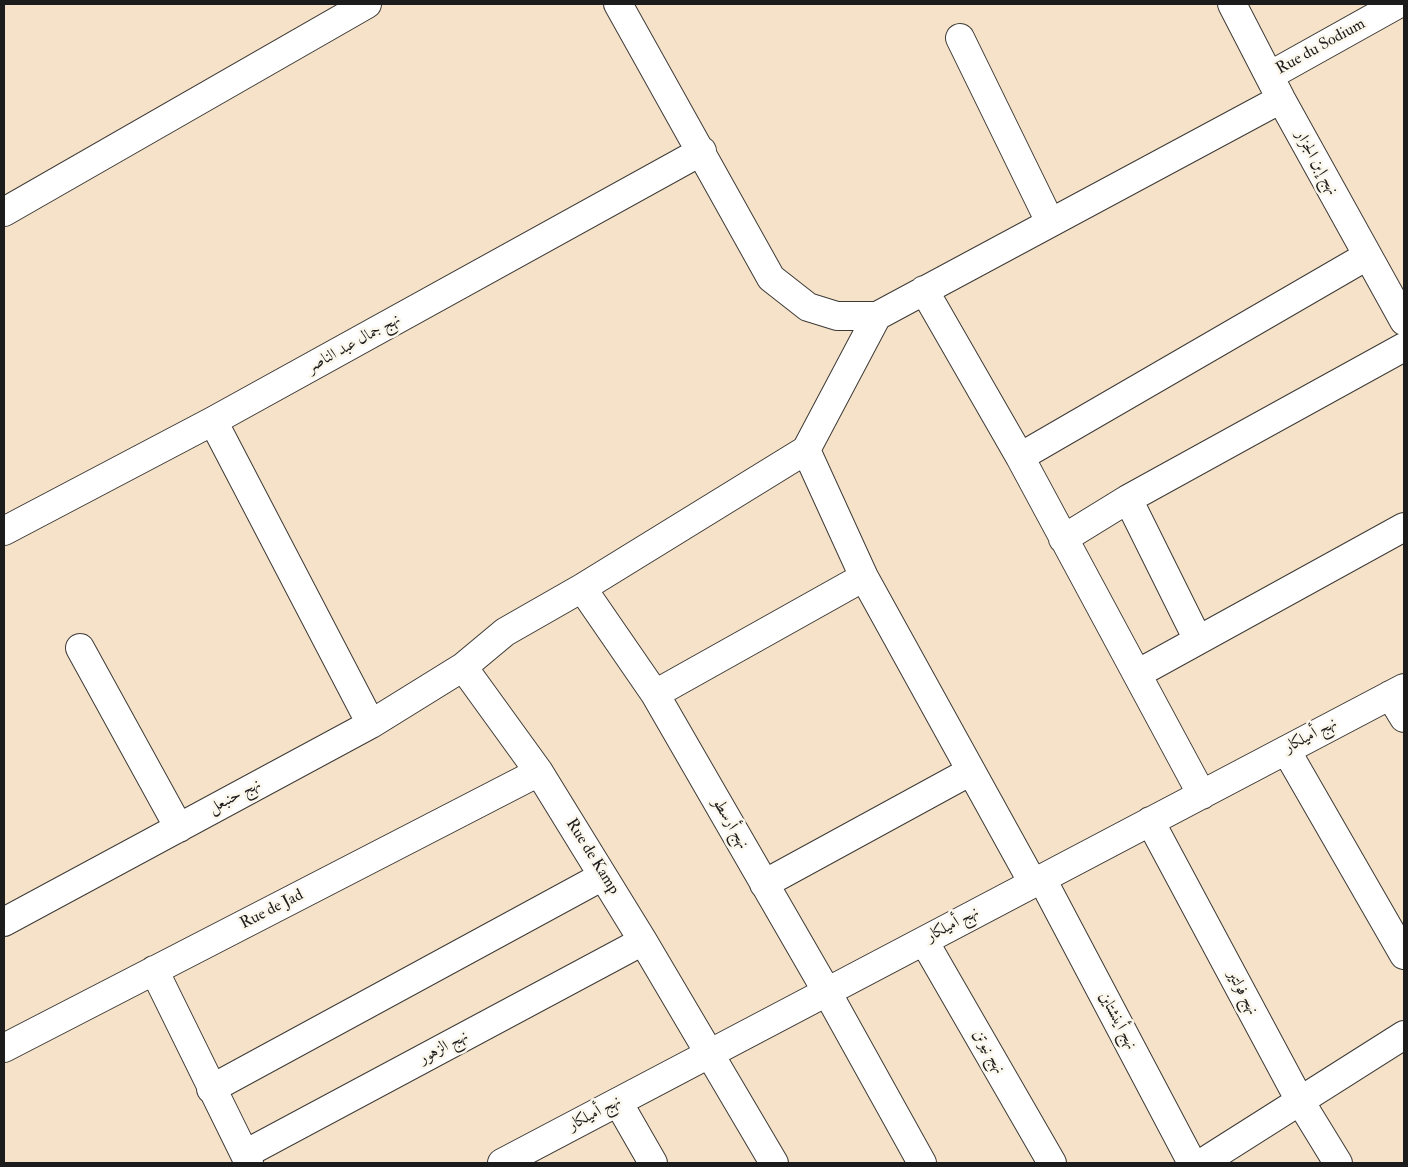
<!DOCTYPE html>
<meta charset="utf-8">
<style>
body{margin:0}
#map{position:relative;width:1408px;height:1167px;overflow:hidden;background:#f5e2c8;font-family:"IM FELL Double Pica",serif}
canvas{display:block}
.frame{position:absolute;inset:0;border:5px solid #1c1c1c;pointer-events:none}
</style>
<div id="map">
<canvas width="1408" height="1167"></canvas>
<div class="frame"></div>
</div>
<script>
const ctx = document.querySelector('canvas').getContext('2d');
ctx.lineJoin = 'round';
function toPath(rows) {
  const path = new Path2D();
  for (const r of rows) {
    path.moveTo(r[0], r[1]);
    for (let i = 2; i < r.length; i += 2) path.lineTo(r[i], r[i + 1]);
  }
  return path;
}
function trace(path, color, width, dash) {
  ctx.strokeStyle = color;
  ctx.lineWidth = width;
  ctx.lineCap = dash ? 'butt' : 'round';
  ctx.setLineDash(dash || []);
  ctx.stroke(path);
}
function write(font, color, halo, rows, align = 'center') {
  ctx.font = font + ' "IM FELL Double Pica",Amiri,serif';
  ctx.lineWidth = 5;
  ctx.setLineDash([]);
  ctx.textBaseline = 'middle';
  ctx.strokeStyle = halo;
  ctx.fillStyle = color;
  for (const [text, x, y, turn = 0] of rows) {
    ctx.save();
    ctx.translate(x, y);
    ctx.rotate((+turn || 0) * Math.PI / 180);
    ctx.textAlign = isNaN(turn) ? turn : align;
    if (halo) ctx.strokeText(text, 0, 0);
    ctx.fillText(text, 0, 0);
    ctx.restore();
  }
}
const minor = toPath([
 [618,4,771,278,808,307,837,316,877,316,1281,99],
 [1232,4,1281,99,1404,321],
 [960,38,1050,222],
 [1269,76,1398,4],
 [4,212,367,4],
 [924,290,1020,457],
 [213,421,371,724],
 [806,450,864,577,1033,883],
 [1128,499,1198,640],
 [4,531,213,421,702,151],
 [1063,539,1128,499,1404,347],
 [864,577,655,694,827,992,922,1163],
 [582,588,655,694],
 [80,648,179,828],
 [463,667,539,772,643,941,774,1163],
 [1137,674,1404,527],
 [1390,695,1404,718],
 [1286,750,1404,955],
 [1202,795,1020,457,1367,256],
 [1150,821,1300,1101,1338,1163],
 [1042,879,1192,1163],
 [764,884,971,771],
 [4,922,371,724,463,667,505,632,582,588,806,450,877,316],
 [924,941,1052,1163],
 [154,970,249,1163],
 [4,1048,539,772],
 [211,1089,603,876],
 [618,1102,653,1163],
 [245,1154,643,941],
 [502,1163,1404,688],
 [1202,1163,1404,1035]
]);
trace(minor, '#3d3a36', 30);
trace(minor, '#fff', 28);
write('16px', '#1c1c1c', '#fbf7ec', [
 ["Rue du Sodium",1321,47,-29],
 ["نهج إبن الجزار",1316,163,61],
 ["نهج جمال عبد الناصر",354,344,-29],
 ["نهج أميلكار",1311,736,-28],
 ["نهج حنبعل",235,797,-28],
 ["نهج أرسطو",730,824,60],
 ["Rue de Kamp",592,857,58],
 ["Rue de Jad",272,910,-27],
 ["نهج أميلكار",953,925,-28],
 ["نهج فولتير",1242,993,62],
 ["نهج أينشتاين",1117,1021,62],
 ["نهج الزهور",444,1048,-28],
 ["نهج نيوتن",988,1052,60],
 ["نهج أميلكار",595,1114,-28]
]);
</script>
